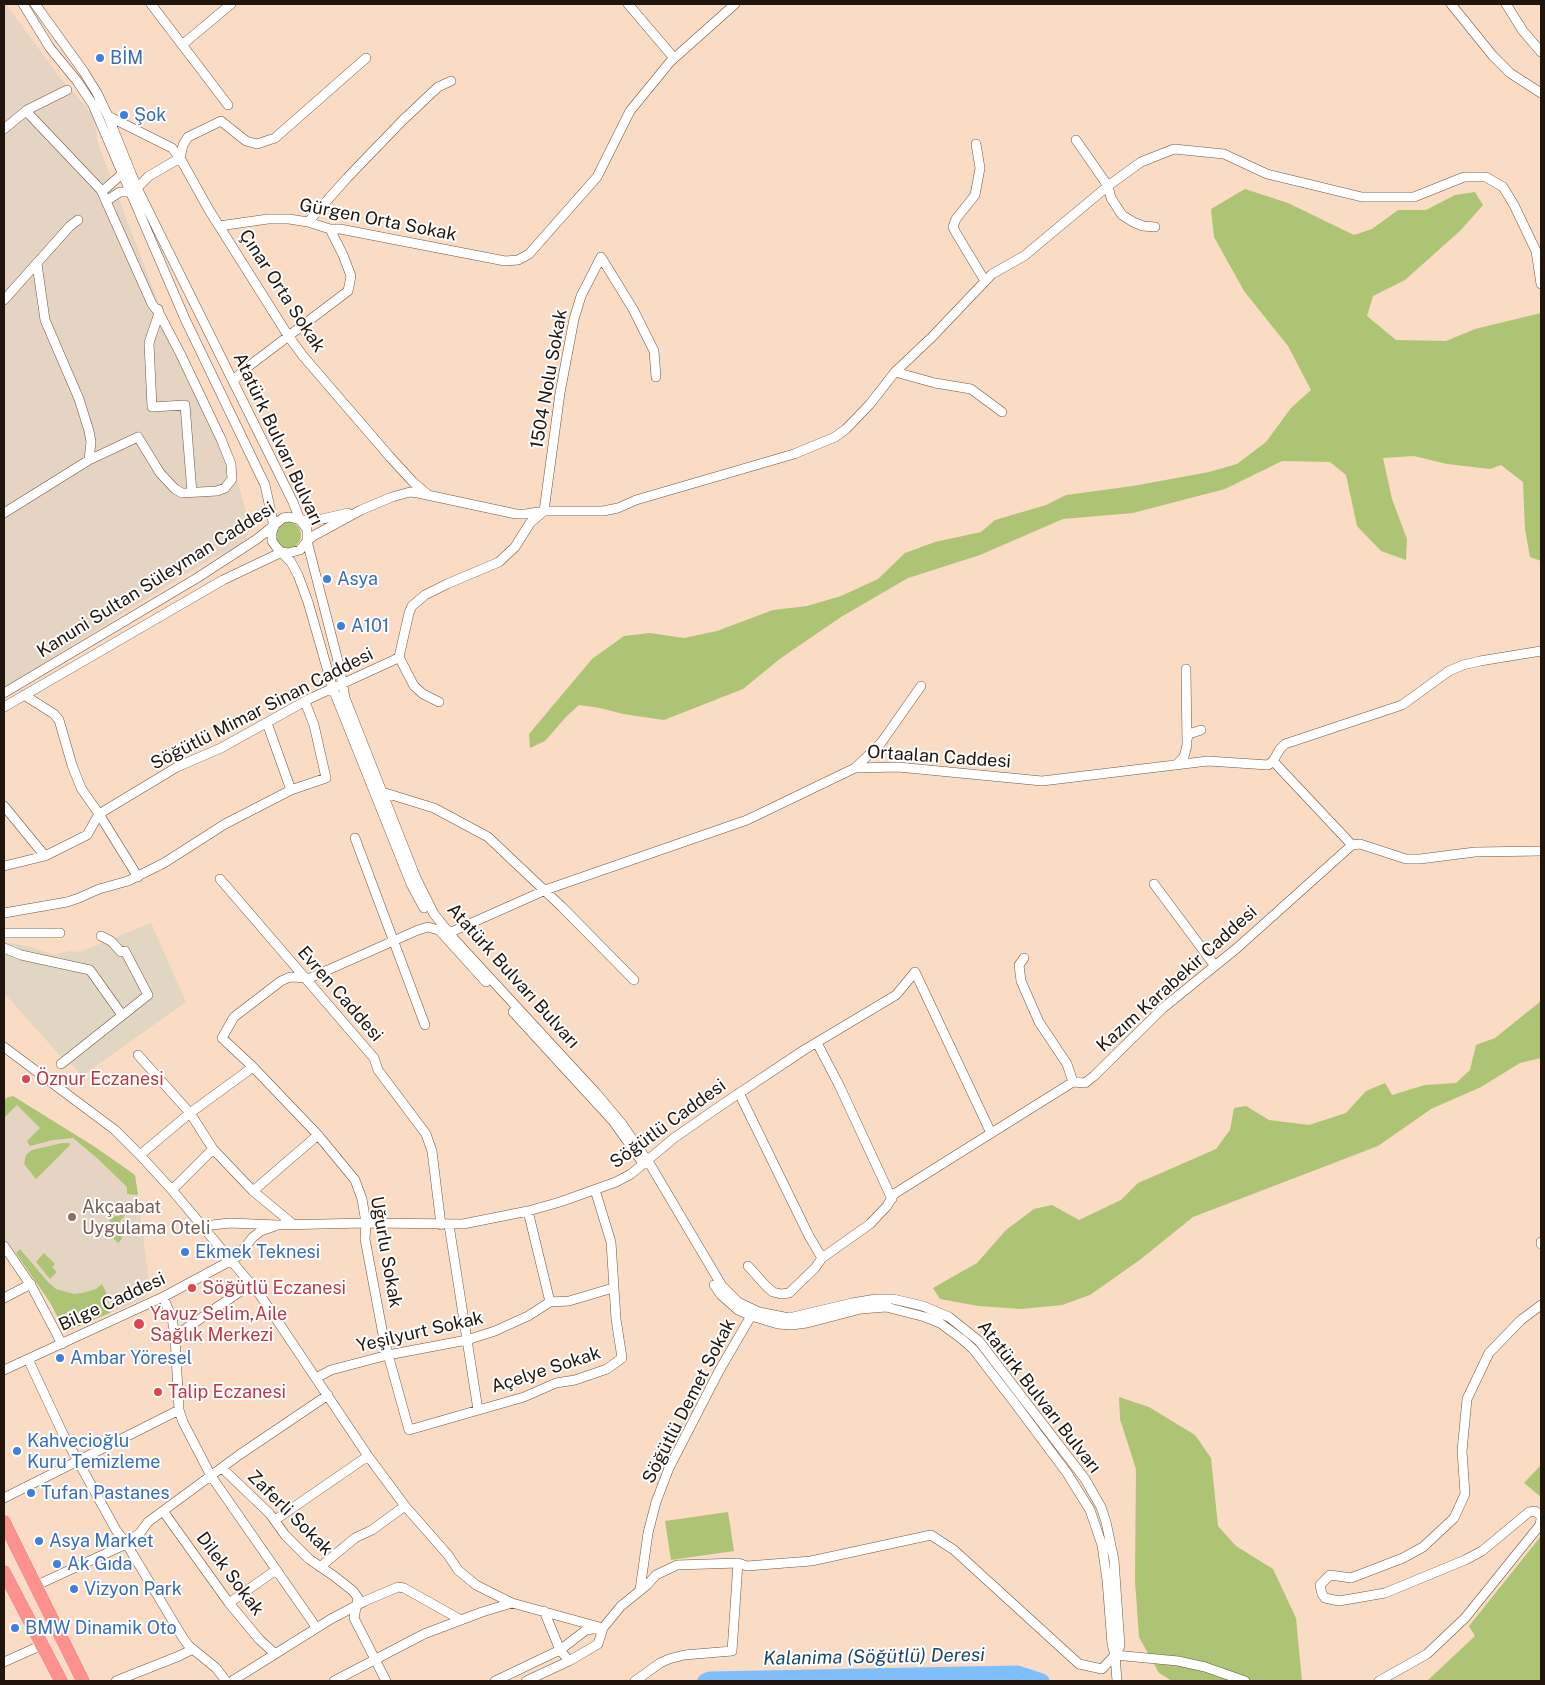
<!DOCTYPE html>
<meta charset="utf-8">
<style>
body{margin:0}
#map{position:relative;width:1545px;height:1685px;overflow:hidden;background:#fadbc3;font-family:"Public Sans",sans-serif}
canvas{display:block}
.frame{position:absolute;inset:0;border:5px solid #1f150c;pointer-events:none}
</style>
<div id="map">
<canvas width="1545" height="1685"></canvas>
<div class="frame"></div>
</div>
<script>
const ctx = document.querySelector('canvas').getContext('2d');
ctx.lineJoin = 'round';
function paint(path, color) {
  ctx.fillStyle = color;
  ctx.fill(path, 'evenodd');
}
function toPath(rows) {
  const path = new Path2D();
  for (const r of rows) {
    if (r.length === 3) {
      path.moveTo(r[0] + r[2], r[1]);
      path.arc(r[0], r[1], r[2], 0, 2 * Math.PI);
      continue;
    }
    path.moveTo(r[0], r[1]);
    for (let i = 2; i < r.length; i += 2) path.lineTo(r[i], r[i + 1]);
  }
  return path;
}
function trace(path, color, width, dash) {
  ctx.strokeStyle = color;
  ctx.lineWidth = width;
  ctx.lineCap = dash ? 'butt' : 'round';
  ctx.setLineDash(dash || []);
  ctx.stroke(path);
}
function write(font, color, halo, rows, align = 'center') {
  ctx.font = font + ' "Public Sans",sans-serif';
  ctx.lineWidth = 4;
  ctx.setLineDash([]);
  ctx.textBaseline = 'middle';
  ctx.strokeStyle = halo;
  ctx.fillStyle = color;
  for (const [text, x, y, turn = 0] of rows) {
    ctx.save();
    ctx.translate(x, y);
    ctx.rotate((+turn || 0) * Math.PI / 180);
    ctx.textAlign = isNaN(turn) ? turn : align;
    if (halo) ctx.strokeText(text, 0, 0);
    ctx.fillText(text, 0, 0);
    ctx.restore();
  }
}
paint(toPath([
 [151,923,186,1002,82,1076,65,1057,63,1059,4,993,4,942,28,946,53,955,69,951,80,952]
]), '#e1d6c2');
paint(toPath([
 [4,4,6,4,61,79,95,117,97,141,160,307,223,431,250,525,248,534,239,548,212,558,4,688],
 [13,1096,95,1147,135,1175,150,1289,144,1299,65,1332,51,1304,12,1248,4,1238,4,1102,6,1098]
]), '#e6d4c3');
paint(toPath([
 [1245,189,1288,203,1354,235,1372,229,1398,210,1426,210,1455,195,1475,192,1483,205,1461,230,1405,280,1373,296,1367,316,1396,340,1446,341,1475,329,1541,313,1541,561,1530,557,1525,529,1523,482,1501,465,1490,469,1447,464,1414,456,1383,458,1392,499,1407,539,1406,560,1381,551,1357,526,1346,475,1330,462,1282,461,1225,489,1133,513,1063,519,980,555,908,578,841,617,781,658,743,689,664,720,623,714,600,708,579,705,566,717,545,741,530,748,529,734,592,659,624,636,650,633,684,638,717,631,773,610,807,606,841,596,878,579,905,553,935,542,981,532,995,520,1046,505,1066,495,1133,486,1209,472,1237,464,1266,442,1291,408,1311,390,1288,346,1244,291,1214,237,1211,209],
 [288,535,13],
 [1541,1001,1541,1058,1520,1063,1481,1087,1431,1109,1378,1146,1193,1217,1141,1259,1090,1295,1062,1305,1021,1309,978,1306,940,1299,933,1288,977,1263,1006,1230,1034,1209,1052,1205,1079,1220,1121,1200,1138,1183,1216,1149,1230,1130,1234,1108,1246,1106,1269,1120,1309,1125,1346,1113,1366,1091,1385,1083,1392,1095,1425,1085,1456,1083,1470,1070,1476,1045,1495,1038],
 [13,1096,95,1147,135,1175,138,1195,127,1194,127,1187,97,1158,73,1138,53,1140,30,1146,27,1141,40,1128,17,1105,4,1118,4,1102,6,1098],
 [62,1143,69,1143,70,1145,36,1179,24,1164,26,1155,32,1150],
 [125,1211,126,1214,120,1221,122,1239,118,1243,107,1232,114,1226,109,1221,115,1216,119,1216],
 [20,1249,48,1282,56,1289,74,1294,82,1293,96,1289,102,1284,107,1294,103,1296,110,1313,65,1332,51,1304,16,1253],
 [44,1253,55,1264,52,1267,57,1272,50,1279,36,1262],
 [1119,1397,1149,1407,1195,1435,1211,1458,1218,1526,1236,1546,1273,1569,1296,1618,1302,1681,1172,1681,1159,1673,1139,1637,1135,1581,1136,1469,1120,1419],
 [1541,1465,1541,1497,1524,1483],
 [728,1512,734,1551,671,1560,665,1521],
 [1541,1536,1541,1681,1427,1681,1475,1636,1469,1626]
]), '#aec475');
trace(toPath([
 [705,1681,710,1679,1018,1673,1042,1681]
]), '#7ebefd', 15);
const minor = toPath([
 [23,4,50,48,77,81,93,105,185,319,265,485,274,526,272,532,272,541,277,548,291,562,298,575,308,602,333,689,411,884,424,908],
 [35,4,84,72,97,93,108,116,137,188,293,502,300,520,307,529,307,541,340,669,345,698,416,878,434,914,454,939,596,1093,622,1124,651,1166,722,1286,738,1302,759,1312,789,1318,852,1303,876,1299,893,1299,923,1306,949,1317,979,1341,1085,1479,1101,1507,1106,1522,1114,1560,1120,1646,1115,1655,1102,1669,1079,1664,954,1550,931,1535,811,1561,747,1566,738,1563,677,1565,656,1575,647,1585,621,1606,603,1628,598,1644,569,1661,526,1681],
 [151,4,228,105],
 [628,4,674,58],
 [1451,4,1493,56,1510,73,1541,93],
 [1506,4,1523,31,1541,52],
 [182,45,231,4],
 [108,116,172,148,180,158,209,210,289,337,303,356,390,457,413,482,427,494],
 [4,129,27,110,67,90],
 [1076,140,1108,186,1111,198,1122,215,1133,222,1143,226,1155,227],
 [976,144,980,168,975,195,956,219,953,227,956,233,985,281],
 [137,188,149,176,180,158,183,145,188,137,221,121,246,141,257,144,275,138,366,58],
 [105,189,122,174],
 [109,199,120,192,129,192],
 [308,222,347,178,402,121,438,87,451,81],
 [219,226,268,219,289,219,308,222,330,229,340,229,505,261,518,260,529,254,597,177,630,111,670,62,735,4],
 [37,264,45,320,79,399,89,431,91,442,89,460],
 [4,300,70,226,78,220],
 [158,309,159,313,149,343,152,407,185,405,192,493],
 [895,372,935,383,971,389,1002,412],
 [233,381,245,369,348,291,351,276,343,255,330,229],
 [4,513,89,460,138,437,160,473,175,489,182,493,217,491,225,488,232,479,231,464,221,439,180,353,159,313,152,304,101,190,26,111],
 [399,657,414,686,423,694,439,702],
 [4,693,197,578,257,539,283,518,289,517,300,520,318,520,348,513],
 [24,695,54,714,59,720,72,765,81,788,99,814,138,877],
 [4,707,223,580,282,552,288,553,300,550,307,541,315,535,361,510,392,497,410,492,418,493,516,514,526,514,544,511,560,393,574,319,581,296,601,257,633,309,654,351,656,377],
 [267,723,291,790],
 [1187,739,1189,734,1201,730],
 [1273,761,1352,845],
 [1177,764,1184,757,1187,745,1186,669],
 [855,768,881,743,921,686],
 [382,792,434,808,488,837,562,907,634,980],
 [4,806,45,856],
 [355,838,425,1025],
 [4,866,45,856,87,835,99,814,177,767,221,748,309,699,394,660,399,657,409,613,412,606,425,595,447,584,499,562,515,547,530,523,544,511,603,511,618,508,636,500,794,454,835,437,846,429,870,404,895,372,932,337,992,274,1024,256,1108,186,1141,162,1174,149,1224,154,1267,174,1362,197,1414,197,1464,177,1486,177,1503,187,1514,205,1536,251,1541,284],
 [220,879,374,1058,378,1070,426,1134,432,1151,441,1225],
 [1154,884,1215,966],
 [4,913,67,902,79,898,99,889,128,881,164,863,225,824,291,790,326,778,314,725,305,702],
 [438,929,486,982],
 [4,933,60,933],
 [4,948,21,955,90,970,122,1015],
 [1024,958,1019,965,1021,981,1039,1022,1067,1064,1073,1082],
 [513,1012,613,1121,640,1159],
 [817,1043,839,1085,892,1199],
 [4,1047,115,1130,140,1155,172,1190,260,1295,368,1456,405,1506,448,1555,458,1570,476,1585,512,1603,603,1628],
 [138,1055,190,1113,213,1149,253,1191,294,1225],
 [61,1064,148,995,125,951,121,952,111,941,101,936],
 [739,1093,809,1236,822,1258],
 [140,1155,190,1113,253,1067],
 [172,1190,213,1149],
 [595,1190,611,1242,616,1319,622,1358,607,1369,575,1380,556,1383,524,1397,409,1430,384,1340,365,1239,366,1223,362,1199,355,1180,318,1135,253,1067,222,1038,234,1017,281,981,290,977,310,978,418,930,428,927,449,933,548,889,747,820,855,768,898,767,1042,781,1208,761,1268,765,1273,761,1280,749,1285,744,1402,705,1449,671,1463,665,1480,661,1541,651],
 [253,1191,318,1135],
 [528,1211,550,1302],
 [449,1225,478,1410],
 [204,1227,212,1225,230,1223,278,1225,366,1223,463,1224,528,1211,560,1202,616,1182,631,1174,674,1138,723,1104,804,1050,896,995,915,972,991,1133],
 [1541,1242,1541,1244],
 [4,1246,32,1287,62,1344],
 [748,1266,767,1287,773,1292,781,1294,789,1293,815,1268,822,1258,870,1224,887,1206,894,1194,1073,1082,1085,1083,1094,1076,1163,1008,1237,948,1352,845,1360,844,1406,859,1420,859,1475,852,1541,851],
 [714,1285,721,1295,738,1310,751,1316,778,1324,791,1325,807,1323,861,1309,886,1307,925,1317,940,1323,963,1340,973,1349,1014,1402,1067,1473,1090,1510,1102,1545,1107,1580,1112,1644,1115,1655,1117,1681],
 [163,1297,172,1318,175,1336,179,1410,183,1422,211,1476,316,1627],
 [4,1298,31,1284],
 [1541,1305,1521,1320,1489,1353,1467,1399,1462,1451,1465,1494,1454,1518,1423,1547,1403,1558,1351,1578,1330,1575,1320,1585,1322,1594,1325,1598,1339,1601,1385,1593,1465,1560,1482,1551,1529,1512,1535,1511,1541,1516],
 [175,1336,251,1284],
 [28,1359,63,1434,116,1530,126,1543,183,1638,189,1646,216,1668,226,1681],
 [4,1370,165,1296,232,1260,238,1256,253,1237,261,1231,275,1226],
 [316,1378,331,1370,388,1355,467,1340,495,1331,528,1316,550,1302,569,1301,613,1288],
 [222,1468,270,1514,285,1535,309,1559,334,1576,353,1591,358,1598,354,1618,386,1681],
 [4,1498,179,1410],
 [163,1511,229,1603,259,1639,274,1653],
 [275,1520,368,1456],
 [320,1567,355,1538,372,1530,405,1506],
 [35,1586,122,1546,140,1533,148,1522,239,1455,328,1395],
 [640,1590,648,1533,656,1502,669,1468,719,1371,751,1316],
 [229,1603,276,1570],
 [544,1611,560,1650,569,1661],
 [1115,1655,1178,1661,1205,1667,1245,1681],
 [4,1662,42,1645],
 [116,1681,179,1656,193,1649],
 [232,1681,331,1619,365,1601,398,1587,404,1588,461,1620],
 [334,1681,424,1634,482,1612,512,1603],
 [495,1681,560,1650,586,1630,600,1628],
 [635,1681,660,1663,669,1659,684,1655,732,1651,738,1563],
 [1379,1681,1427,1654,1465,1618,1540,1525,1541,1519]
]);
const highway = toPath([
 [4,1522,83,1681],
 [4,1572,61,1681]
]);
trace(minor, '#705641', 10);
trace(highway, '#fff', 15);
trace(minor, '#fff', 9);
trace(highway, '#fc928b', 14);
for (const [x, y, r, color] of [
 [100,58,5,"#3f7fe0"],
 [124,115,5,"#3f7fe0"],
 [327,579,5,"#3f7fe0"],
 [341,626,5,"#3f7fe0"],
 [26,1079,5,"#e0444e"],
 [72,1217,5,"#8d6e63"],
 [185,1252,5,"#3f7fe0"],
 [192,1288,5,"#e0444e"],
 [139,1324,6,"#e0444e"],
 [60,1358,5,"#3f7fe0"],
 [158,1392,5,"#e0444e"],
 [17,1451,5,"#3f7fe0"],
 [31,1493,5,"#3f7fe0"],
 [39,1541,5,"#3f7fe0"],
 [57,1564,5,"#3f7fe0"],
 [74,1589,5,"#3f7fe0"],
 [15,1628,5,"#3f7fe0"]
]) {
  const dot = new Path2D();
  dot.arc(x, y, r, 0, 2 * Math.PI);
  ctx.fillStyle = color;
  ctx.fill(dot);
  trace(dot, '#fff', 2);
}
write('18px', '#366cbe', '#fff', [
 ["BİM",110,58],
 ["Şok",134,115],
 ["Asya",337,579],
 ["A101",351,626],
 ["Ekmek Teknesi",195,1252],
 ["Ambar Yöresel",70,1358],
 ["Kahvecioğlu",27,1441],
 ["Kuru Temizleme",27,1462],
 ["Tufan Pastanes",41,1493],
 ["Asya Market",49,1541],
 ["Ak Gıda",67,1564],
 ["Vizyon Park",84,1589],
 ["BMW Dinamik Oto",25,1628]
], 'left');
write('18px', '#1f150c', '#fff', [
 ["Gürgen Orta Sokak",378,220,11],
 ["Çınar Orta Sokak",282,291,57],
 ["1504 Nolu Sokak",549,379,-80],
 ["Atatürk Bulvarı Bulvarı",278,439,65],
 ["Kanuni Sultan Süleyman Caddesi",156,580,-32],
 ["Söğütlü Mimar Sinan Caddesi",262,709,-27],
 ["Ortaalan Caddesi",939,757,4],
 ["Atatürk Bulvarı Bulvarı",513,976,48],
 ["Kazım Karabekir Caddesi",1177,979,-42],
 ["Evren Caddesi",340,994,49],
 ["Söğütlü Caddesi",668,1124,-36],
 ["Uğurlu Sokak",386,1252,80],
 ["Bilge Caddesi",112,1302,-25],
 ["Yeşilyurt Sokak",420,1332,-13],
 ["Açelye Sokak",546,1370,-18],
 ["Atatürk Bulvarı Bulvarı",1039,1397,52],
 ["Söğütlü Demet Sokak",689,1401,-63],
 ["Zaferli Sokak",290,1513,45],
 ["Dilek Sokak",230,1574,53]
]);
write('18px', '#be3a42', '#fff', [
 ["Öznur Eczanesi",36,1079],
 ["Söğütlü Eczanesi",202,1288],
 ["Yavuz Selim,Aile",150,1314],
 ["Sağlık Merkezi",150,1335],
 ["Talip Eczanesi",168,1392]
], 'left');
write('18px', '#785e54', '#fff', [
 ["Akçaabat",82,1207],
 ["Uygulama Oteli",82,1228]
], 'left');
write('italic 19px', '#18466e', '#fff', [
 ["Kalanima (Söğütlü) Deresi",874,1657,-1]
]);
</script>
